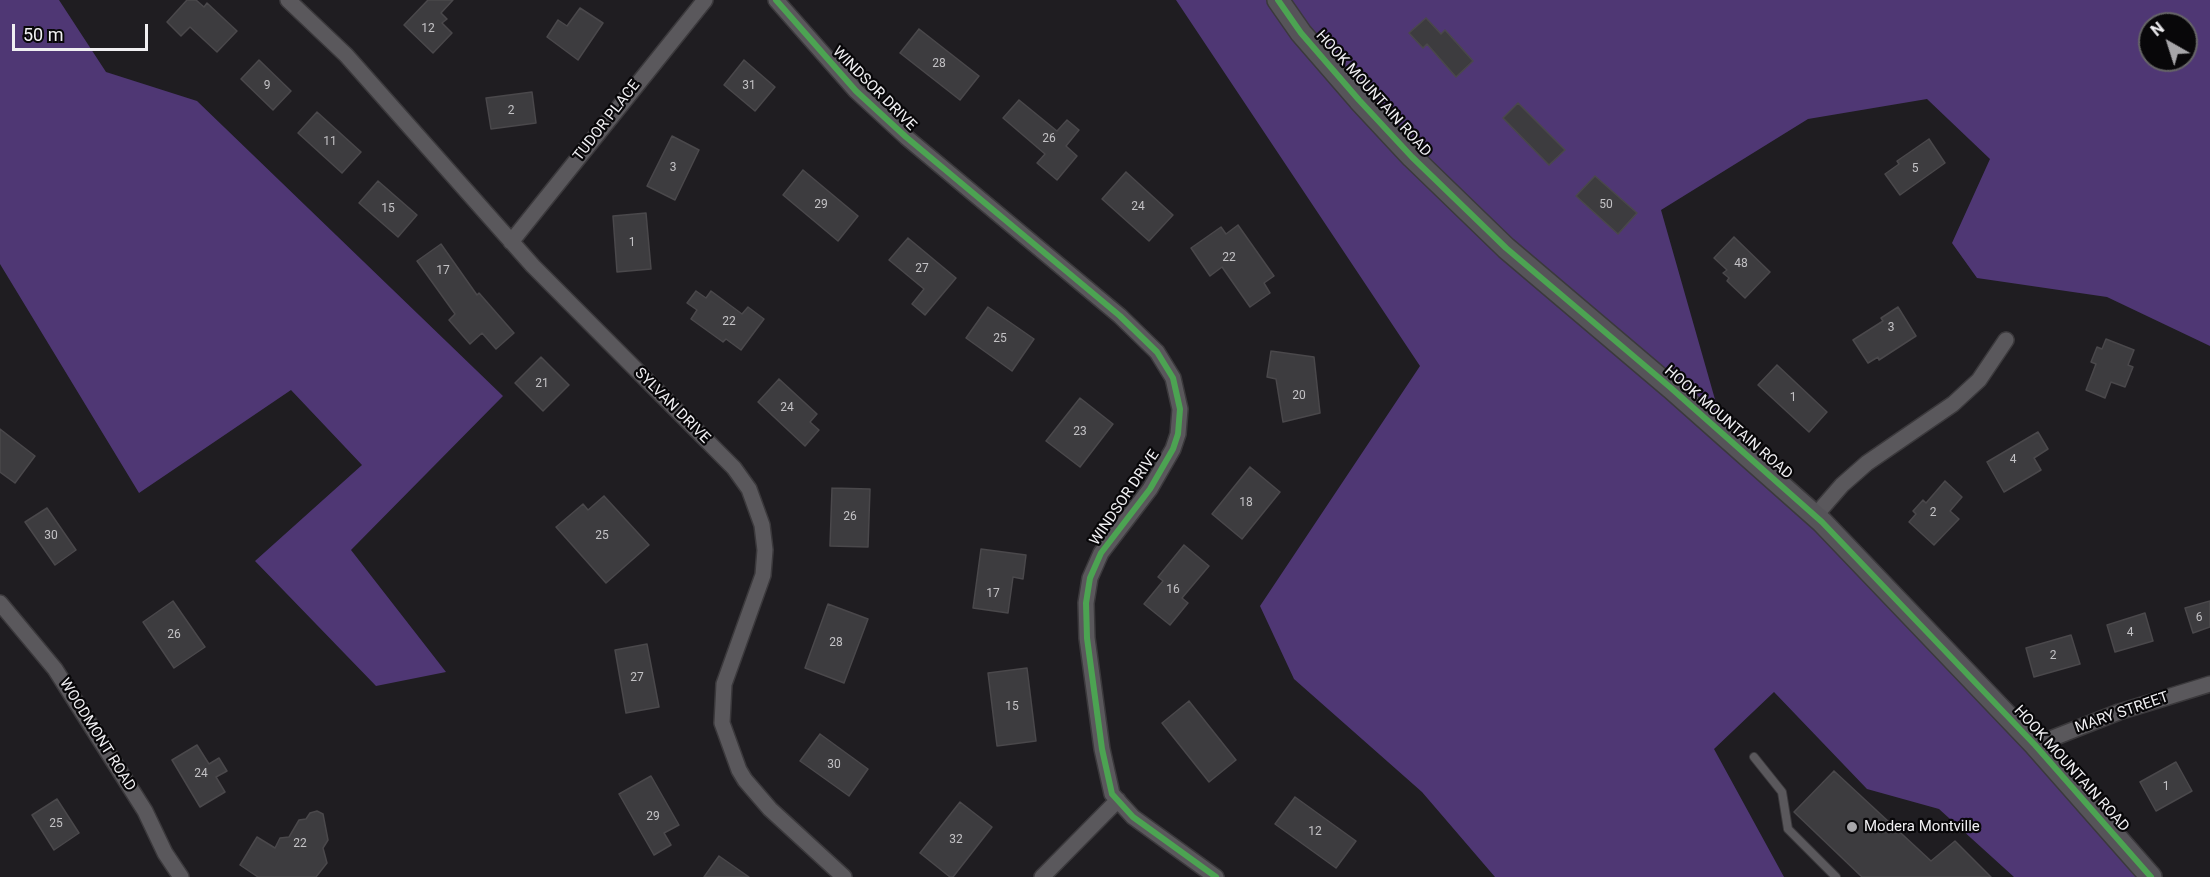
<!DOCTYPE html>
<style>
body{margin:0}
#map{position:relative;width:2210px;height:877px;overflow:hidden;background:#1f1d21;font-family:Roboto,sans-serif}
canvas{display:block}
.north{position:absolute;left:2138px;top:12px;width:60px;height:60px;box-sizing:border-box;background:#080709;border:2px solid #656466;border-radius:50%;rotate:321deg;font-size:16px;font-weight:700;line-height:24px;text-align:center;color:#f0eff2}
.north::after{content:'';display:block;margin:auto;width:21px;height:27px;background:#a7a6a9;clip-path:polygon(50% 0,100% 100%,50% 72%,0 100%)}
.scale{position:absolute;left:12px;top:24px;width:136px;height:27px;box-sizing:border-box;border:3px solid #f0eff2;border-top:0;padding-left:8px;font-size:18px;line-height:21px;white-space:nowrap;color:#f0eff2;-webkit-text-stroke:4px #080709;paint-order:stroke}
</style>
<div id="map">
<canvas width="2210" height="877"></canvas>
<div class="north">N</div>
<div class="scale">50 m</div>
</div>
<script>
const ctx = document.querySelector('canvas').getContext('2d');
ctx.lineJoin = 'round';
function paint(path, color) {
  ctx.fillStyle = color;
  ctx.fill(path, 'evenodd');
}
function toPath(rows) {
  const path = new Path2D();
  for (const r of rows) {
    path.moveTo(r[0], r[1]);
    for (let i = 2; i < r.length; i += 2) path.lineTo(r[i], r[i + 1]);
  }
  return path;
}
function trace(path, color, width, dash) {
  ctx.strokeStyle = color;
  ctx.lineWidth = width;
  ctx.lineCap = dash ? 'butt' : 'round';
  ctx.setLineDash(dash || []);
  ctx.stroke(path);
}
function write(font, color, halo, rows, align = 'center') {
  ctx.font = font + ' Roboto,sans-serif';
  ctx.lineWidth = 4.5;
  ctx.setLineDash([]);
  ctx.textBaseline = 'middle';
  ctx.strokeStyle = halo;
  ctx.fillStyle = color;
  for (const [text, x, y, turn = 0] of rows) {
    ctx.save();
    ctx.translate(x, y);
    ctx.rotate((+turn || 0) * Math.PI / 180);
    ctx.textAlign = isNaN(turn) ? turn : align;
    if (halo) ctx.strokeText(text, 0, 0);
    ctx.fillText(text, 0, 0);
    ctx.restore();
  }
}
paint(toPath([
 [0,0,59,0,106,72,197,101,503,396,351,550,446,672,376,686,255,561,362,465,291,390,139,493,0,264],
 [1176,0,2210,0,2210,346,2107,297,1977,278,1952,243,1990,159,1927,99,1808,119,1661,210,1728,445,1932,631,2154,877,2014,877,1939,809,1867,789,1774,692,1714,749,1784,877,1495,877,1422,792,1294,679,1260,606,1420,366],
 [2150,24,2186,24,2186,60,2150,60]
]), '#4f3774');
const building = toPath([
 [187,0,196,0,204,7,207,3,237,31,217,52,190,27,181,36,167,22,187,0],
 [428,0,453,0,441,13,447,19,442,23,452,33,433,53,404,25,428,0],
 [580,8,603,23,578,60,547,37,558,20,567,26,580,8],
 [1426,18,1441,34,1445,30,1473,61,1456,77,1427,44,1423,48,1409,33,1426,18],
 [919,29,979,76,960,100,900,53,919,29],
 [259,60,291,91,273,110,241,79,259,60],
 [744,60,775,87,755,111,724,85,744,60],
 [532,92,536,123,491,129,486,98,532,92],
 [1019,100,1057,131,1067,120,1079,130,1066,146,1077,156,1057,180,1037,163,1045,154,1003,118,1019,100],
 [1518,103,1565,150,1549,165,1503,118,1518,103],
 [317,112,361,152,342,173,298,133,317,112],
 [672,136,699,150,675,200,647,186,672,136],
 [1929,139,1945,163,1900,195,1885,174,1899,164,1897,161,1929,139],
 [803,170,858,216,838,241,783,195,803,170],
 [1126,172,1173,215,1149,241,1102,199,1126,172],
 [1595,176,1637,213,1618,234,1576,196,1595,176],
 [378,181,417,215,398,237,359,203,378,181],
 [646,213,651,269,617,272,613,216,646,213],
 [1238,225,1274,276,1264,283,1270,293,1250,307,1222,267,1210,276,1191,248,1221,227,1226,234,1238,225],
 [1734,237,1770,272,1745,298,1727,281,1729,278,1723,273,1727,270,1714,258,1734,237],
 [908,238,956,278,925,315,912,304,924,289,889,260,908,238],
 [441,244,477,295,479,293,514,333,496,349,482,333,470,344,449,320,455,314,417,261,441,244],
 [696,291,706,298,711,291,742,314,748,307,764,319,741,350,726,339,723,342,691,319,697,310,687,303,696,291],
 [988,307,1034,339,1012,371,966,338,988,307],
 [1898,307,1916,336,1879,360,1878,357,1868,363,1853,340,1883,321,1881,318,1898,307],
 [2106,339,2134,350,2128,365,2133,367,2125,387,2111,382,2105,398,2086,390,2096,364,2091,362,2097,347,2102,349,2106,339],
 [1271,351,1314,357,1320,413,1283,422,1276,379,1267,377,1271,351],
 [541,357,569,385,543,411,515,383,541,357],
 [1777,365,1827,412,1809,432,1758,385,1777,365],
 [779,379,817,414,810,422,819,430,805,446,758,402,779,379],
 [1080,398,1113,424,1080,467,1046,441,1080,398],
 [0,429,35,456,15,483,0,472,0,429],
 [2038,432,2048,449,2034,458,2041,470,2004,492,1987,462,2038,432],
 [1250,467,1280,492,1242,539,1212,514,1250,467],
 [1945,481,1962,497,1950,511,1959,519,1934,545,1909,522,1916,514,1913,511,1923,500,1926,503,1945,481],
 [832,488,870,489,868,547,830,546,832,488],
 [604,496,649,545,606,583,556,527,583,504,588,510,604,496],
 [47,508,76,550,55,565,25,522,47,508],
 [1184,545,1209,566,1182,598,1188,603,1170,625,1144,604,1163,581,1158,577,1184,545],
 [981,549,1026,555,1023,579,1013,577,1008,613,973,608,981,549],
 [173,601,205,647,174,668,143,622,173,601],
 [2210,601,2210,627,2193,633,2185,608,2210,601],
 [828,604,868,619,844,683,805,668,828,604],
 [2145,613,2153,641,2115,652,2107,625,2145,613],
 [2071,635,2080,664,2034,677,2026,648,2071,635],
 [647,644,659,707,626,713,615,650,647,644],
 [1027,668,1036,741,997,746,988,673,1027,668],
 [1189,701,1236,760,1209,782,1162,723,1189,701],
 [820,734,868,769,849,796,800,761,820,734],
 [197,745,209,764,219,758,227,771,216,777,225,792,200,807,172,760,197,745],
 [2176,762,2192,791,2156,811,2140,782,2176,762],
 [1834,771,1931,861,1955,841,1991,877,1862,877,1794,812,1834,771],
 [651,776,679,825,664,833,671,845,654,855,619,794,651,776],
 [1295,797,1356,841,1336,868,1275,824,1295,797],
 [57,799,79,833,54,850,32,815,57,799],
 [960,802,992,827,953,877,950,877,920,853,960,802],
 [317,811,323,814,328,840,323,848,327,863,316,877,258,877,240,865,257,837,275,848,280,838,289,837,299,820,306,819,310,813,317,811],
 [719,856,749,877,704,877,719,856]
]);
paint(building, '#3d3c3f');
trace(building, '#4a484b', 1.5);
const lane = toPath([
 [1754,757,1782,792,1788,829,1836,877]
]);
const street = toPath([
 [288,0,346,55,533,266,734,468,749,489,762,525,765,550,763,575,724,684,722,723,739,770,745,780,770,809,844,877],
 [776,0,856,91,906,137,1120,316,1157,352,1173,378,1180,409,1178,434,1173,449,1150,489,1101,553,1090,578,1086,603,1087,638,1102,749,1112,794,1133,817,1216,877],
 [511,242,705,0],
 [1815,516,1842,485,1867,463,1953,404,1979,380,2006,340],
 [0,603,55,669,145,811,165,853,181,877],
 [2035,745,2119,712,2210,684],
 [1042,877,1118,800]
]);
const secondary = toPath([
 [1278,0,1301,33,1359,100,1412,157,1506,248,1671,388,1822,522,2035,745,2151,877]
]);
trace(lane, '#3b393c', 10);
trace(street, '#3b393c', 18);
trace(secondary, '#3b393c', 24);
trace(lane, '#5a585c', 8);
trace(street, '#5a585c', 15);
trace(secondary, '#565459', 21);
trace(toPath([
 [776,0,856,91,906,137,1120,316,1157,352,1173,378,1180,409,1178,434,1173,449,1150,489,1101,553,1090,578,1086,603,1087,638,1102,749,1112,794,1133,817,1216,877],
 [1278,0,1301,33,1359,100,1412,157,1506,248,1671,388,1822,522,2035,745,2151,877]
]), '#4ca352', 6);
for (const [x, y, r, color] of [
 [1852,827,6,"#a7a6a9"]
]) {
  const dot = new Path2D();
  dot.arc(x, y, r, 0, 2 * Math.PI);
  ctx.fillStyle = color;
  ctx.fill(dot);
  trace(dot, '#080709', 2);
}
write('12px', '#c3c2c5', null, [
 ["12",428,29],
 ["28",939,64],
 ["9",267,86],
 ["31",749,86],
 ["2",511,111],
 ["26",1049,139],
 ["11",330,142],
 ["3",673,168],
 ["5",1915,169],
 ["29",821,205],
 ["50",1606,205],
 ["24",1138,207],
 ["15",388,209],
 ["1",632,243],
 ["22",1229,258],
 ["48",1741,264],
 ["27",922,269],
 ["17",443,271],
 ["22",729,322],
 ["3",1891,328],
 ["25",1000,339],
 ["21",542,384],
 ["20",1299,396],
 ["1",1793,398],
 ["24",787,408],
 ["23",1080,432],
 ["4",2013,460],
 ["18",1246,503],
 ["2",1933,513],
 ["26",850,517],
 ["30",51,536],
 ["25",602,536],
 ["16",1173,590],
 ["17",993,594],
 ["6",2199,618],
 ["4",2130,633],
 ["26",174,635],
 ["28",836,643],
 ["2",2053,656],
 ["27",637,678],
 ["15",1012,707],
 ["30",834,765],
 ["24",201,774],
 ["1",2166,787],
 ["29",653,817],
 ["25",56,824],
 ["12",1315,832],
 ["32",956,840],
 ["22",300,844]
]);
write('15px', '#f0eff2', '#080709', [
 ["WINDSOR DRIVE",874,89,45],
 ["HOOK MOUNTAIN ROAD",1373,94,48],
 ["TUDOR PLACE",607,121,-52],
 ["SYLVAN DRIVE",672,406,45],
 ["HOOK MOUNTAIN ROAD",1728,423,41],
 ["WINDSOR DRIVE",1125,498,-56],
 ["MARY STREET",2122,713,-19],
 ["WOODMONT ROAD",97,735,58],
 ["HOOK MOUNTAIN ROAD",2071,769,48]
]);
write('15px', '#f0eff2', '#080709', [
 ["Modera Montville",1864,827]
], 'left');
</script>
